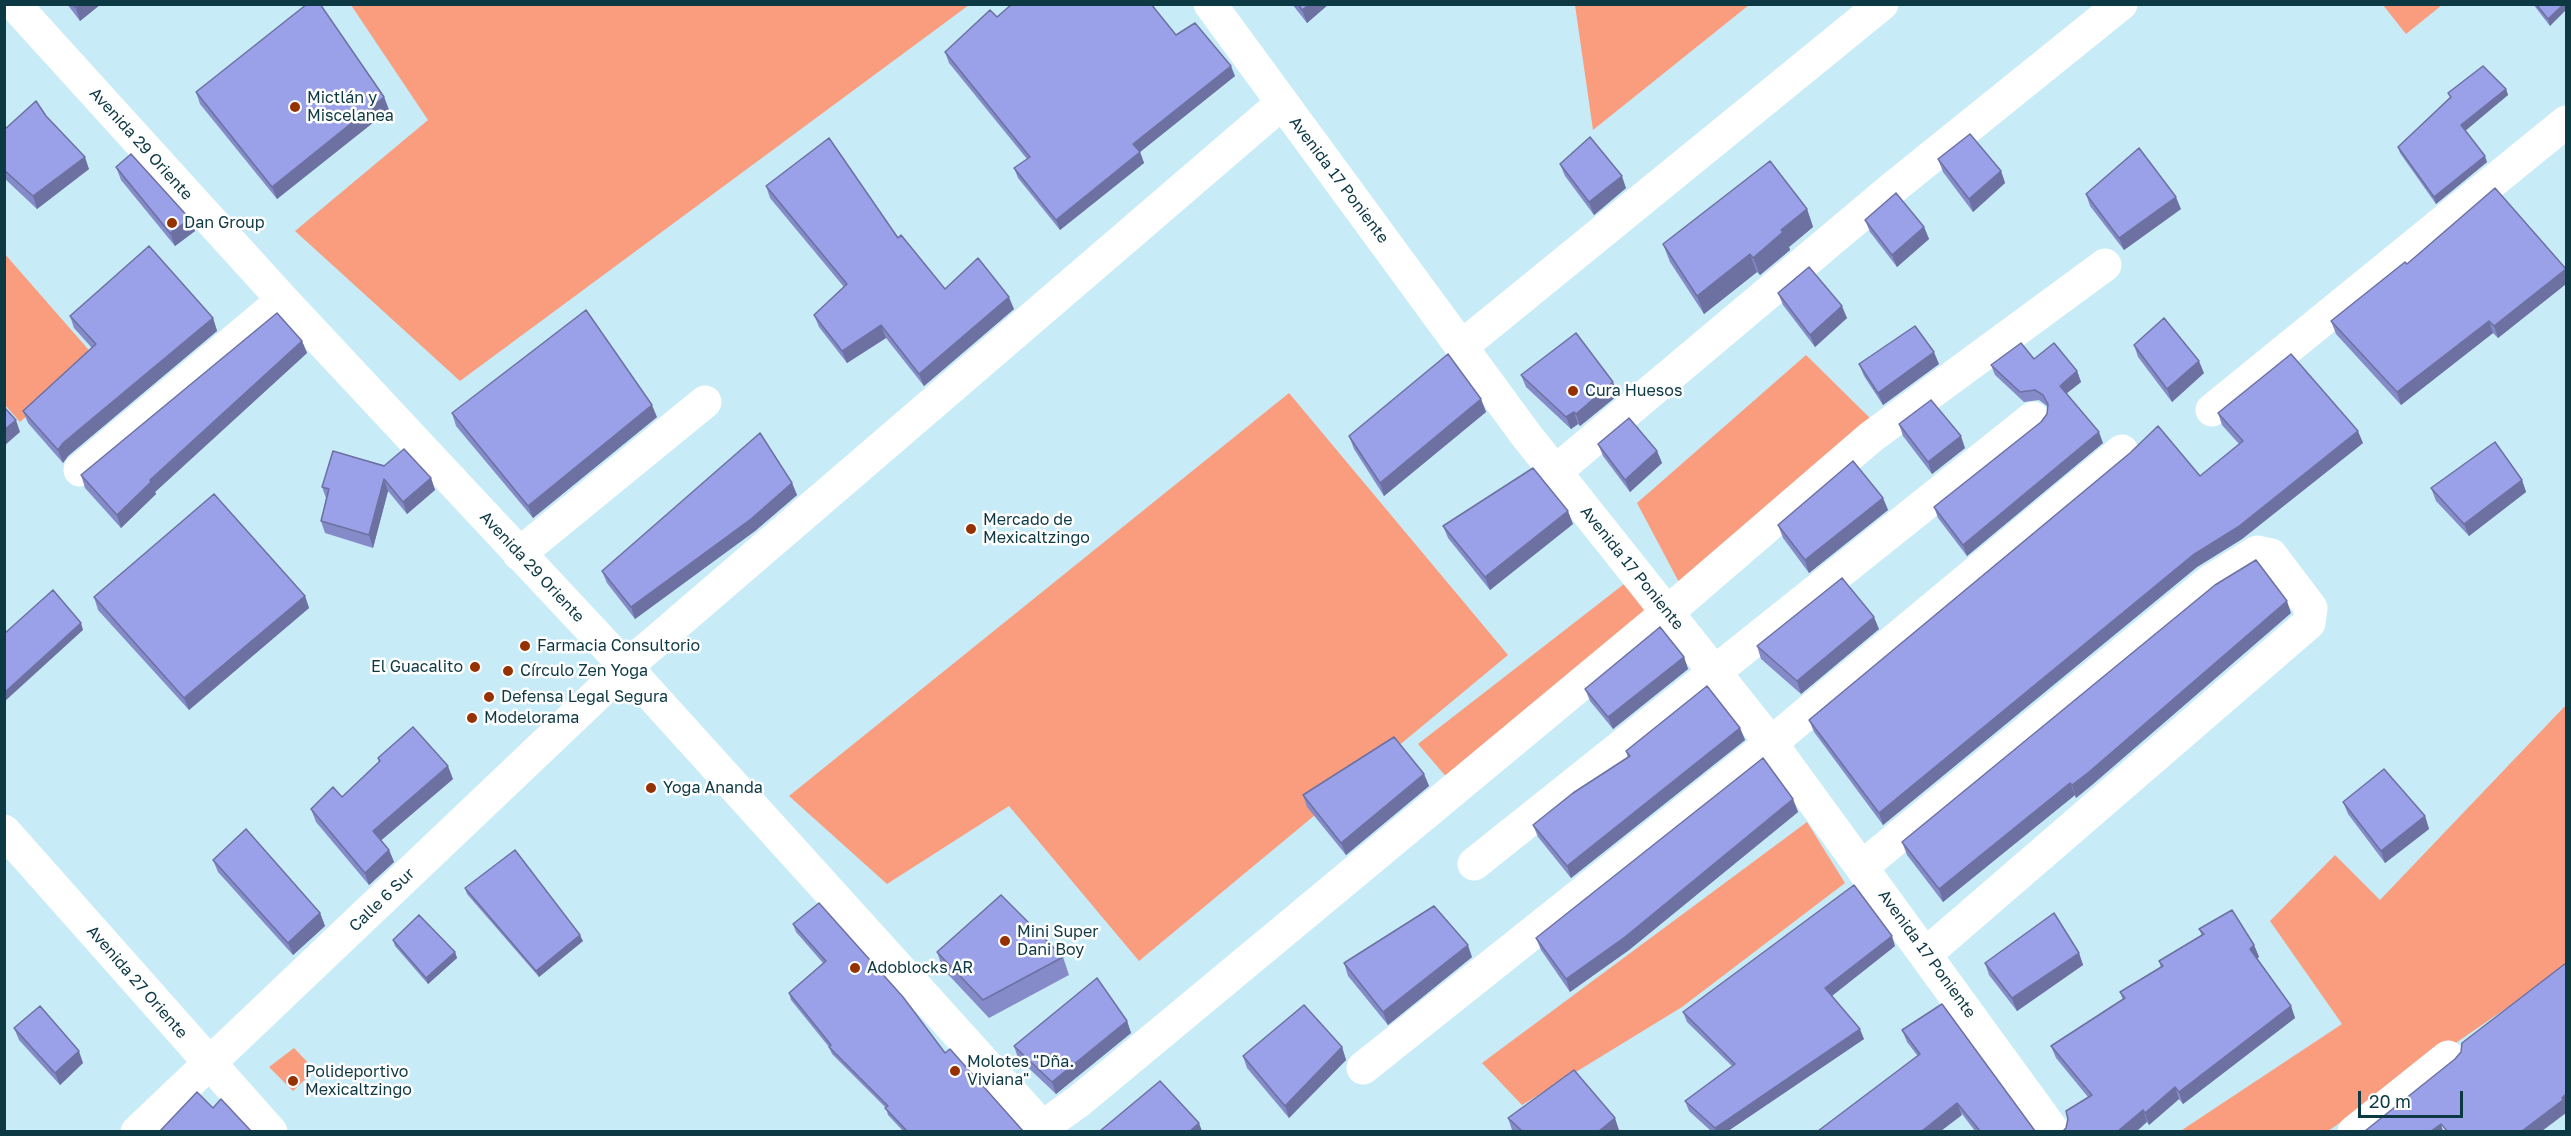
<!DOCTYPE html>
<meta charset="utf-8">
<style>
body{margin:0}
#map{position:relative;width:2571px;height:1136px;overflow:hidden;background:#c7ebf7;font-family:"Golos Text",sans-serif}
canvas{display:block}
.frame{position:absolute;inset:0;border:6px solid #0d3945;pointer-events:none}
.scale{position:absolute;left:2358px;top:1091px;width:105px;height:27px;box-sizing:border-box;border:3px solid #0d3945;border-top:0;padding-left:8px;font-size:18px;line-height:21px;white-space:nowrap;color:#0d3945;-webkit-text-stroke:4px #fff;paint-order:stroke}
</style>
<div id="map">
<canvas width="2571" height="1136"></canvas>
<div class="frame"></div>
<div class="scale">20 m</div>
</div>
<script>
const ctx = document.querySelector('canvas').getContext('2d');
ctx.lineJoin = 'round';
function paint(path, color) {
  ctx.fillStyle = color;
  ctx.fill(path, 'evenodd');
}
function toPath(rows) {
  const path = new Path2D();
  for (const r of rows) {
    path.moveTo(r[0], r[1]);
    for (let i = 2; i < r.length; i += 2) path.lineTo(r[i], r[i + 1]);
  }
  return path;
}
function trace(path, color, width, dash) {
  ctx.strokeStyle = color;
  ctx.lineWidth = width;
  ctx.lineCap = dash ? 'butt' : 'round';
  ctx.setLineDash(dash || []);
  ctx.stroke(path);
}
function write(font, color, halo, rows, align = 'center') {
  ctx.font = font + ' "Golos Text",sans-serif';
  ctx.lineWidth = 5;
  ctx.setLineDash([]);
  ctx.textBaseline = 'middle';
  ctx.strokeStyle = halo;
  ctx.fillStyle = color;
  for (const [text, x, y, turn = 0] of rows) {
    ctx.save();
    ctx.translate(x, y);
    ctx.rotate((+turn || 0) * Math.PI / 180);
    ctx.textAlign = isNaN(turn) ? turn : align;
    if (halo) ctx.strokeText(text, 0, 0);
    ctx.fillText(text, 0, 0);
    ctx.restore();
  }
}
paint(toPath([
 [351,5,969,5,460,381,295,231,428,120],
 [1575,5,1575,4,1749,5,1593,130],
 [2383,5,2442,5,2406,34],
 [4,253,94,356,20,422,5,405],
 [1806,355,1874,422,1681,586,1637,503],
 [1289,393,1508,655,1139,961,1009,806,887,884,789,796],
 [1628,581,1652,610,1449,780,1418,744],
 [2566,705,2566,967,2328,1131,2179,1132,2342,1024,2270,921,2335,855,2380,900],
 [1807,822,1845,883,1682,1007,1522,1105,1482,1063],
 [294,1048,315,1070,293,1091,269,1067]
]), '#fa9d7e');
trace(toPath([
 [14,4,283,300,626,667,1047,1132],
 [1210,4,1526,435,1771,743,2054,1132],
 [1461,347,1882,4],
 [2212,410,2566,122],
 [80,470,283,300],
 [1555,472,1894,187,2121,4],
 [519,554,705,402],
 [4,831,271,1132],
 [1474,864,2033,418],
 [1863,866,2209,582,2257,552,2271,555,2311,608,2309,623,1927,953],
 [1363,1068,1771,743,2122,451],
 [1043,1127,1079,1101,1669,611,1871,437,2105,265],
 [137,1132,626,667,1281,104],
 [2354,1132,2448,1057]
]), '#fff', 33);
paint(toPath([
 [67,4,101,4,80,21],
 [1292,4,1329,4,1307,23],
 [2533,4,2566,4,2550,26],
 [997,17,1176,35,1235,76,1140,152,1144,163,1060,230,1018,178,1014,168,1027,159,949,63,945,52],
 [2506,89,2508,95,2465,130,2487,162,2436,204,2400,153,2398,147,2450,97,2448,93],
 [196,92,384,97,389,110,277,199,200,104],
 [46,116,89,169,37,209,4,178,4,130],
 [1938,159,2001,171,2005,183,1973,212,1943,172],
 [1560,164,1626,188,1594,215,1565,176],
 [116,167,195,231,175,246,121,180],
 [766,186,898,238,945,289,1014,309,924,386,886,338,847,363,819,327,814,315,844,287,770,198],
 [2086,194,2181,209,2124,250,2090,206],
 [1807,209,1813,227,1789,247,1790,250,1760,275,1757,272,1704,314,1670,262,1663,244],
 [1865,220,1924,227,1929,239,1897,267,1870,232],
 [2407,264,2566,269,2566,284,2498,338,2493,333,2401,405,2336,334,2331,321],
 [1778,293,1847,318,1815,347,1783,305],
 [70,316,213,318,217,331,68,456,63,463,28,423,23,411,92,348,74,328],
 [302,341,307,353,155,492,156,494,121,528,85,488,81,475],
 [2134,345,2204,373,2172,402,2138,357],
 [2034,359,2077,371,2081,382,2066,394,2103,443,1967,556,1938,518,1934,507,2041,422,2047,414,2047,406,2039,400,2024,402,1995,375,1991,365],
 [1859,364,1939,364,1883,405,1864,376],
 [1521,375,1618,395,1580,426,1578,424,1571,429,1526,387],
 [1481,399,1486,412,1384,496,1354,449,1349,436],
 [452,413,657,417,533,518,456,426],
 [2218,413,2363,443,2242,539,2197,567,1883,825,1814,732,1809,720,2130,453,2200,476,2239,444,2222,425],
 [1899,424,1965,448,1932,474,1903,436],
 [1598,444,1657,451,1662,463,1630,492,1603,456],
 [333,451,431,478,435,490,407,514,388,491,373,548,325,533,321,521,326,498,322,487],
 [2522,480,2526,492,2469,536,2436,501,2431,488],
 [792,483,797,495,755,531,635,619,607,583,602,571],
 [1883,498,1888,510,1809,573,1783,538,1778,525],
 [1573,524,1490,590,1448,538,1443,526],
 [305,596,309,608,189,710,98,610,94,597],
 [2291,613,2093,784,2076,798,2075,795,1943,902,1907,855,1902,842],
 [1879,629,1801,694,1761,659,1757,646],
 [1684,657,1688,669,1613,729,1590,701,1585,689],
 [1740,728,1745,740,1571,878,1538,837,1533,825,1628,758,1626,751],
 [378,758,453,779,381,840,389,850,394,862,369,885,316,822,311,809,342,797,379,762],
 [1424,774,1429,786,1346,855,1307,807,1303,795],
 [1793,799,1798,812,1629,950,1570,992,1541,950,1536,938],
 [2343,802,2425,816,2429,829,2385,863,2348,814],
 [213,860,320,913,325,926,293,955,218,872],
 [465,888,583,941,539,977,467,894],
 [793,924,945,1053,1023,1131,903,1131,888,1115,886,1108,832,1054,829,1047,791,1000,789,993,823,963,796,932],
 [2199,929,2254,945,2259,957,2257,958,2291,1006,2295,1018,2183,1104,2179,1099,2149,1125,2147,1122,2088,1097,2056,1058,2051,1046,2123,1000,2120,992,2161,968,2159,961,2202,936],
 [393,940,455,952,457,958,428,984,395,946],
 [1895,946,1832,996,1864,1039,1728,1131,1711,1131,1689,1111,1685,1101,1732,1066,1687,1022,1683,1012],
 [937,952,1063,957,1069,975,989,1018,943,969],
 [2079,953,2083,965,2017,1011,1989,975,1985,963],
 [1472,957,1388,1025,1348,976,1344,963],
 [1127,1021,1131,1033,1056,1094,1018,1058,1014,1046],
 [14,1028,83,1063,60,1085,19,1040],
 [1902,1030,2035,1131,1975,1131,1907,1042],
 [1342,1047,1346,1060,1289,1118,1247,1068,1243,1056],
 [1508,1118,1619,1130,1618,1131,1514,1131,1512,1130]
]), '#858ac8');
paint(toPath([
 [81,4,101,4,80,21,76,8],
 [1310,4,1329,4,1307,23,1302,10],
 [2564,4,2566,4,2566,10,2550,26,2548,19],
 [1231,66,1235,76,1140,152,1144,163,1060,230,1056,220,1133,144],
 [2506,89,2508,95,2464,132,2461,125],
 [384,97,389,110,277,199,272,187],
 [2485,156,2487,162,2436,204,2434,197],
 [85,157,89,169,37,209,33,196],
 [2001,171,2005,183,1973,212,1969,199],
 [1622,176,1626,188,1594,215,1589,202],
 [2176,197,2181,209,2124,250,2119,238],
 [1807,209,1813,227,1789,247,1790,250,1760,275,1753,258,1781,230],
 [190,219,195,231,175,246,170,233],
 [1924,227,1929,239,1897,267,1892,255],
 [1750,254,1757,272,1704,314,1697,296],
 [2566,269,2566,284,2498,338,2494,326],
 [1009,297,1014,309,924,386,919,374],
 [1842,306,1847,318,1815,347,1810,335],
 [213,318,217,331,68,456,63,463,58,450,63,443],
 [2489,321,2493,333,2401,405,2397,392],
 [881,325,886,338,847,363,842,351],
 [302,341,307,353,155,492,156,494,121,528,117,515,150,480],
 [1934,352,1939,364,1883,405,1878,393],
 [2199,361,2204,373,2172,402,2167,389],
 [2077,371,2081,382,2063,396,2060,386],
 [1613,382,1618,395,1580,426,1576,414],
 [1481,399,1486,412,1384,496,1380,483],
 [652,405,657,417,533,518,528,506],
 [1574,412,1578,424,1571,429,1566,417],
 [16,420,20,432,4,446,4,430],
 [2358,431,2363,443,2242,539,2197,567,1883,825,1879,813,2193,555],
 [2099,432,2103,443,1967,556,1963,545],
 [1961,436,1965,448,1932,474,1928,462],
 [1657,451,1662,463,1630,492,1625,480],
 [431,478,435,490,407,514,403,502],
 [384,479,388,491,373,548,369,535],
 [2522,480,2526,492,2469,536,2464,524],
 [792,483,797,495,755,531,635,619,631,607],
 [1883,498,1888,510,1809,573,1805,560],
 [1568,511,1573,524,1490,590,1485,577],
 [305,596,309,608,189,710,184,698],
 [2287,601,2291,613,2093,784,2076,798,2072,785],
 [1874,617,1879,629,1801,694,1797,681],
 [81,623,83,630,4,702,4,693],
 [1684,657,1688,669,1613,729,1608,717],
 [1740,728,1745,740,1571,878,1567,866],
 [448,766,453,779,377,844,373,831],
 [1424,774,1429,786,1346,855,1341,843],
 [2070,783,2075,795,1943,902,1939,889],
 [1793,799,1798,812,1629,950,1570,992,1566,979],
 [2425,816,2429,829,2385,863,2381,851],
 [389,850,394,862,369,885,365,873],
 [320,913,325,926,293,955,288,943],
 [580,935,583,941,539,977,536,971],
 [1892,936,1895,946,1829,998,1825,988],
 [1468,945,1472,957,1388,1025,1383,1012],
 [2254,945,2259,957,2254,961,2250,949],
 [455,952,457,958,428,984,426,978],
 [2079,953,2083,965,2017,1011,2012,998],
 [2291,1006,2295,1018,2183,1104,2179,1092],
 [1127,1021,1131,1033,1056,1094,1052,1082],
 [1860,1029,1864,1039,1728,1131,1716,1131,1715,1128],
 [1342,1047,1346,1060,1289,1118,1285,1106],
 [79,1051,83,1063,60,1085,55,1073],
 [2175,1087,2179,1099,2149,1125,2145,1113],
 [2566,1094,2566,1113,2542,1131,2522,1131],
 [1957,1103,1962,1115,1941,1131,1922,1131],
 [2143,1110,2147,1122,2137,1131,2118,1131],
 [1615,1118,1619,1130,1618,1131,1599,1131],
 [1199,1123,1202,1131,1190,1131],
 [2441,1124,2443,1131,2431,1131]
]), '#6c71a2');
const building = toPath([
 [73,4,81,4,76,8,73,4],
 [307,4,320,4,384,97,272,187,196,92,307,4],
 [1012,4,1151,4,1176,35,1195,23,1231,66,1133,144,1140,152,1056,220,1014,168,1030,157,945,52,990,10,997,17,1012,4],
 [1298,4,1310,4,1302,10,1298,4],
 [2536,4,2564,4,2548,19,2536,4],
 [2483,66,2506,89,2461,125,2485,156,2434,197,2398,147,2451,97,2448,93,2483,66],
 [36,101,46,116,85,157,33,196,4,170,4,130,36,101],
 [1970,134,2001,171,1969,199,1938,159,1970,134],
 [1590,137,1622,176,1589,202,1560,164,1590,137],
 [829,138,898,238,901,235,945,289,978,258,1009,297,919,374,881,325,842,351,814,315,847,284,766,186,829,138],
 [2139,148,2176,197,2119,238,2086,194,2139,148],
 [131,154,190,219,170,233,116,167,131,154],
 [1770,161,1807,209,1781,230,1783,232,1753,258,1750,254,1697,296,1663,244,1770,161],
 [2495,188,2566,269,2494,326,2489,321,2397,392,2331,321,2405,262,2407,264,2495,188],
 [1896,193,1924,227,1892,255,1865,220,1896,193],
 [149,246,213,318,63,443,58,450,23,411,96,344,70,316,149,246],
 [1809,267,1842,306,1810,335,1778,293,1809,267],
 [586,310,652,405,528,506,452,413,586,310],
 [277,313,302,341,150,480,151,482,117,515,81,475,277,313],
 [2164,318,2199,361,2167,389,2134,345,2164,318],
 [1915,326,1934,352,1878,393,1859,364,1915,326],
 [1576,333,1613,382,1576,414,1574,412,1566,417,1521,375,1576,333],
 [2021,343,2034,359,2054,343,2077,371,2060,386,2099,432,1963,545,1934,507,2041,422,2047,414,2048,404,2043,395,2035,390,2020,392,1991,365,2021,343],
 [1448,354,1481,399,1380,483,1349,436,1448,354],
 [2291,354,2358,431,2238,527,2193,555,1879,813,1809,720,2130,453,2158,426,2200,476,2243,441,2218,413,2291,354],
 [1931,400,1961,436,1928,462,1899,424,1931,400],
 [4,407,16,420,4,430,4,407],
 [1629,418,1657,451,1625,480,1598,444,1629,418],
 [760,433,792,483,751,519,631,607,602,571,760,433],
 [2495,442,2522,480,2464,524,2431,488,2495,442],
 [404,449,431,478,403,502,384,479,369,535,321,521,329,489,322,487,333,451,384,466,404,449],
 [1853,461,1883,498,1805,560,1778,525,1853,461],
 [1533,468,1568,511,1485,577,1443,526,1533,468],
 [214,494,305,596,184,698,94,597,214,494],
 [2256,560,2287,601,2089,772,2072,785,2070,783,1939,889,1902,842,2215,585,2256,560],
 [1842,578,1874,617,1797,681,1757,646,1842,578],
 [53,590,81,623,4,693,4,634,53,590],
 [1660,627,1684,657,1608,717,1585,689,1660,627],
 [1707,686,1740,728,1567,866,1533,825,1573,793,1630,756,1626,751,1707,686],
 [413,727,448,766,373,831,389,850,365,873,311,809,333,787,342,797,380,761,378,758,413,727],
 [1394,737,1424,774,1341,843,1303,795,1394,737],
 [1763,758,1793,799,1625,937,1566,979,1536,938,1763,758],
 [2384,769,2425,816,2381,851,2343,802,2384,769],
 [246,829,320,913,288,943,213,860,246,829],
 [515,850,580,935,536,971,465,888,515,850],
 [1854,885,1892,936,1825,988,1860,1029,1715,1128,1685,1101,1735,1064,1683,1012,1854,885],
 [1001,895,1063,957,983,1000,937,952,1001,895],
 [819,903,903,997,945,1053,950,1049,1023,1131,907,1131,885,1108,888,1106,829,1047,831,1045,789,993,826,961,793,924,819,903],
 [1434,906,1468,945,1383,1012,1344,963,1434,906],
 [2232,910,2254,945,2250,949,2291,1006,2179,1092,2175,1087,2145,1113,2143,1110,2118,1131,2063,1131,2066,1128,2068,1119,2066,1111,2092,1095,2051,1046,2125,998,2120,992,2163,966,2159,961,2204,934,2199,929,2232,910],
 [2054,913,2079,953,2012,998,1985,963,2054,913],
 [419,915,455,952,426,978,393,940,419,915],
 [2566,963,2566,1094,2562,1098,2563,1100,2522,1131,2447,1131,2441,1124,2431,1131,2365,1131,2455,1059,2461,1052,2462,1043,2566,963],
 [1097,978,1127,1021,1052,1082,1014,1046,1097,978],
 [1942,1004,2035,1131,1980,1131,1957,1103,1922,1131,1818,1131,1920,1054,1902,1030,1942,1004],
 [1304,1005,1342,1047,1285,1106,1243,1056,1304,1005],
 [40,1006,79,1051,55,1073,14,1028,40,1006],
 [1574,1070,1615,1118,1599,1131,1522,1131,1508,1118,1574,1070],
 [1160,1081,1199,1123,1190,1131,1100,1131,1160,1081],
 [197,1092,213,1108,221,1099,251,1131,160,1131,197,1092]
]);
paint(building, '#9ba1e8');
trace(building, '#6c71a2', 1.5);
for (const [x, y, r, color] of [
 [295,107,6,"#963101"],
 [172,223,6,"#963101"],
 [1573,391,6,"#963101"],
 [971,529,6,"#963101"],
 [525,646,6,"#963101"],
 [475,667,6,"#963101"],
 [508,671,6,"#963101"],
 [489,697,6,"#963101"],
 [472,718,6,"#963101"],
 [651,788,6,"#963101"],
 [1005,941,6,"#963101"],
 [855,968,6,"#963101"],
 [955,1071,6,"#963101"],
 [293,1081,6,"#963101"]
]) {
  const dot = new Path2D();
  dot.arc(x, y, r, 0, 2 * Math.PI);
  ctx.fillStyle = color;
  ctx.fill(dot);
  trace(dot, '#fff', 2);
}
write('16px', '#0d3945', '#fff', [
 ["Mictlán y",307,98],
 ["Miscelanea",307,116],
 ["Dan Group",184,223],
 ["Cura Huesos",1585,391],
 ["Mercado de",983,520],
 ["Mexicaltzingo",983,538],
 ["Farmacia Consultorio",537,646],
 ["El Guacalito",463,667,"right"],
 ["Círculo Zen Yoga",520,671],
 ["Defensa Legal Segura",501,697],
 ["Modelorama",484,718],
 ["Yoga Ananda",663,788],
 ["Mini Super",1017,932],
 ["Dani Boy",1017,950],
 ["Adoblocks AR",867,968],
 ["Molotes \"Dña.",967,1062],
 ["Viviana\"",967,1080],
 ["Polideportivo",305,1072],
 ["Mexicaltzingo",305,1090]
], 'left');
write('16px', '#0d3945', '#fff', [
 ["Avenida 29 Oriente",141,144,48],
 ["Avenida 17 Poniente",1339,180,53],
 ["Avenida 29 Oriente",532,567,47],
 ["Avenida 17 Poniente",1632,568,51],
 ["Calle 6 Sur",382,900,-44],
 ["Avenida 17 Poniente",1927,954,54],
 ["Avenida 27 Oriente",137,982,49]
]);
</script>
